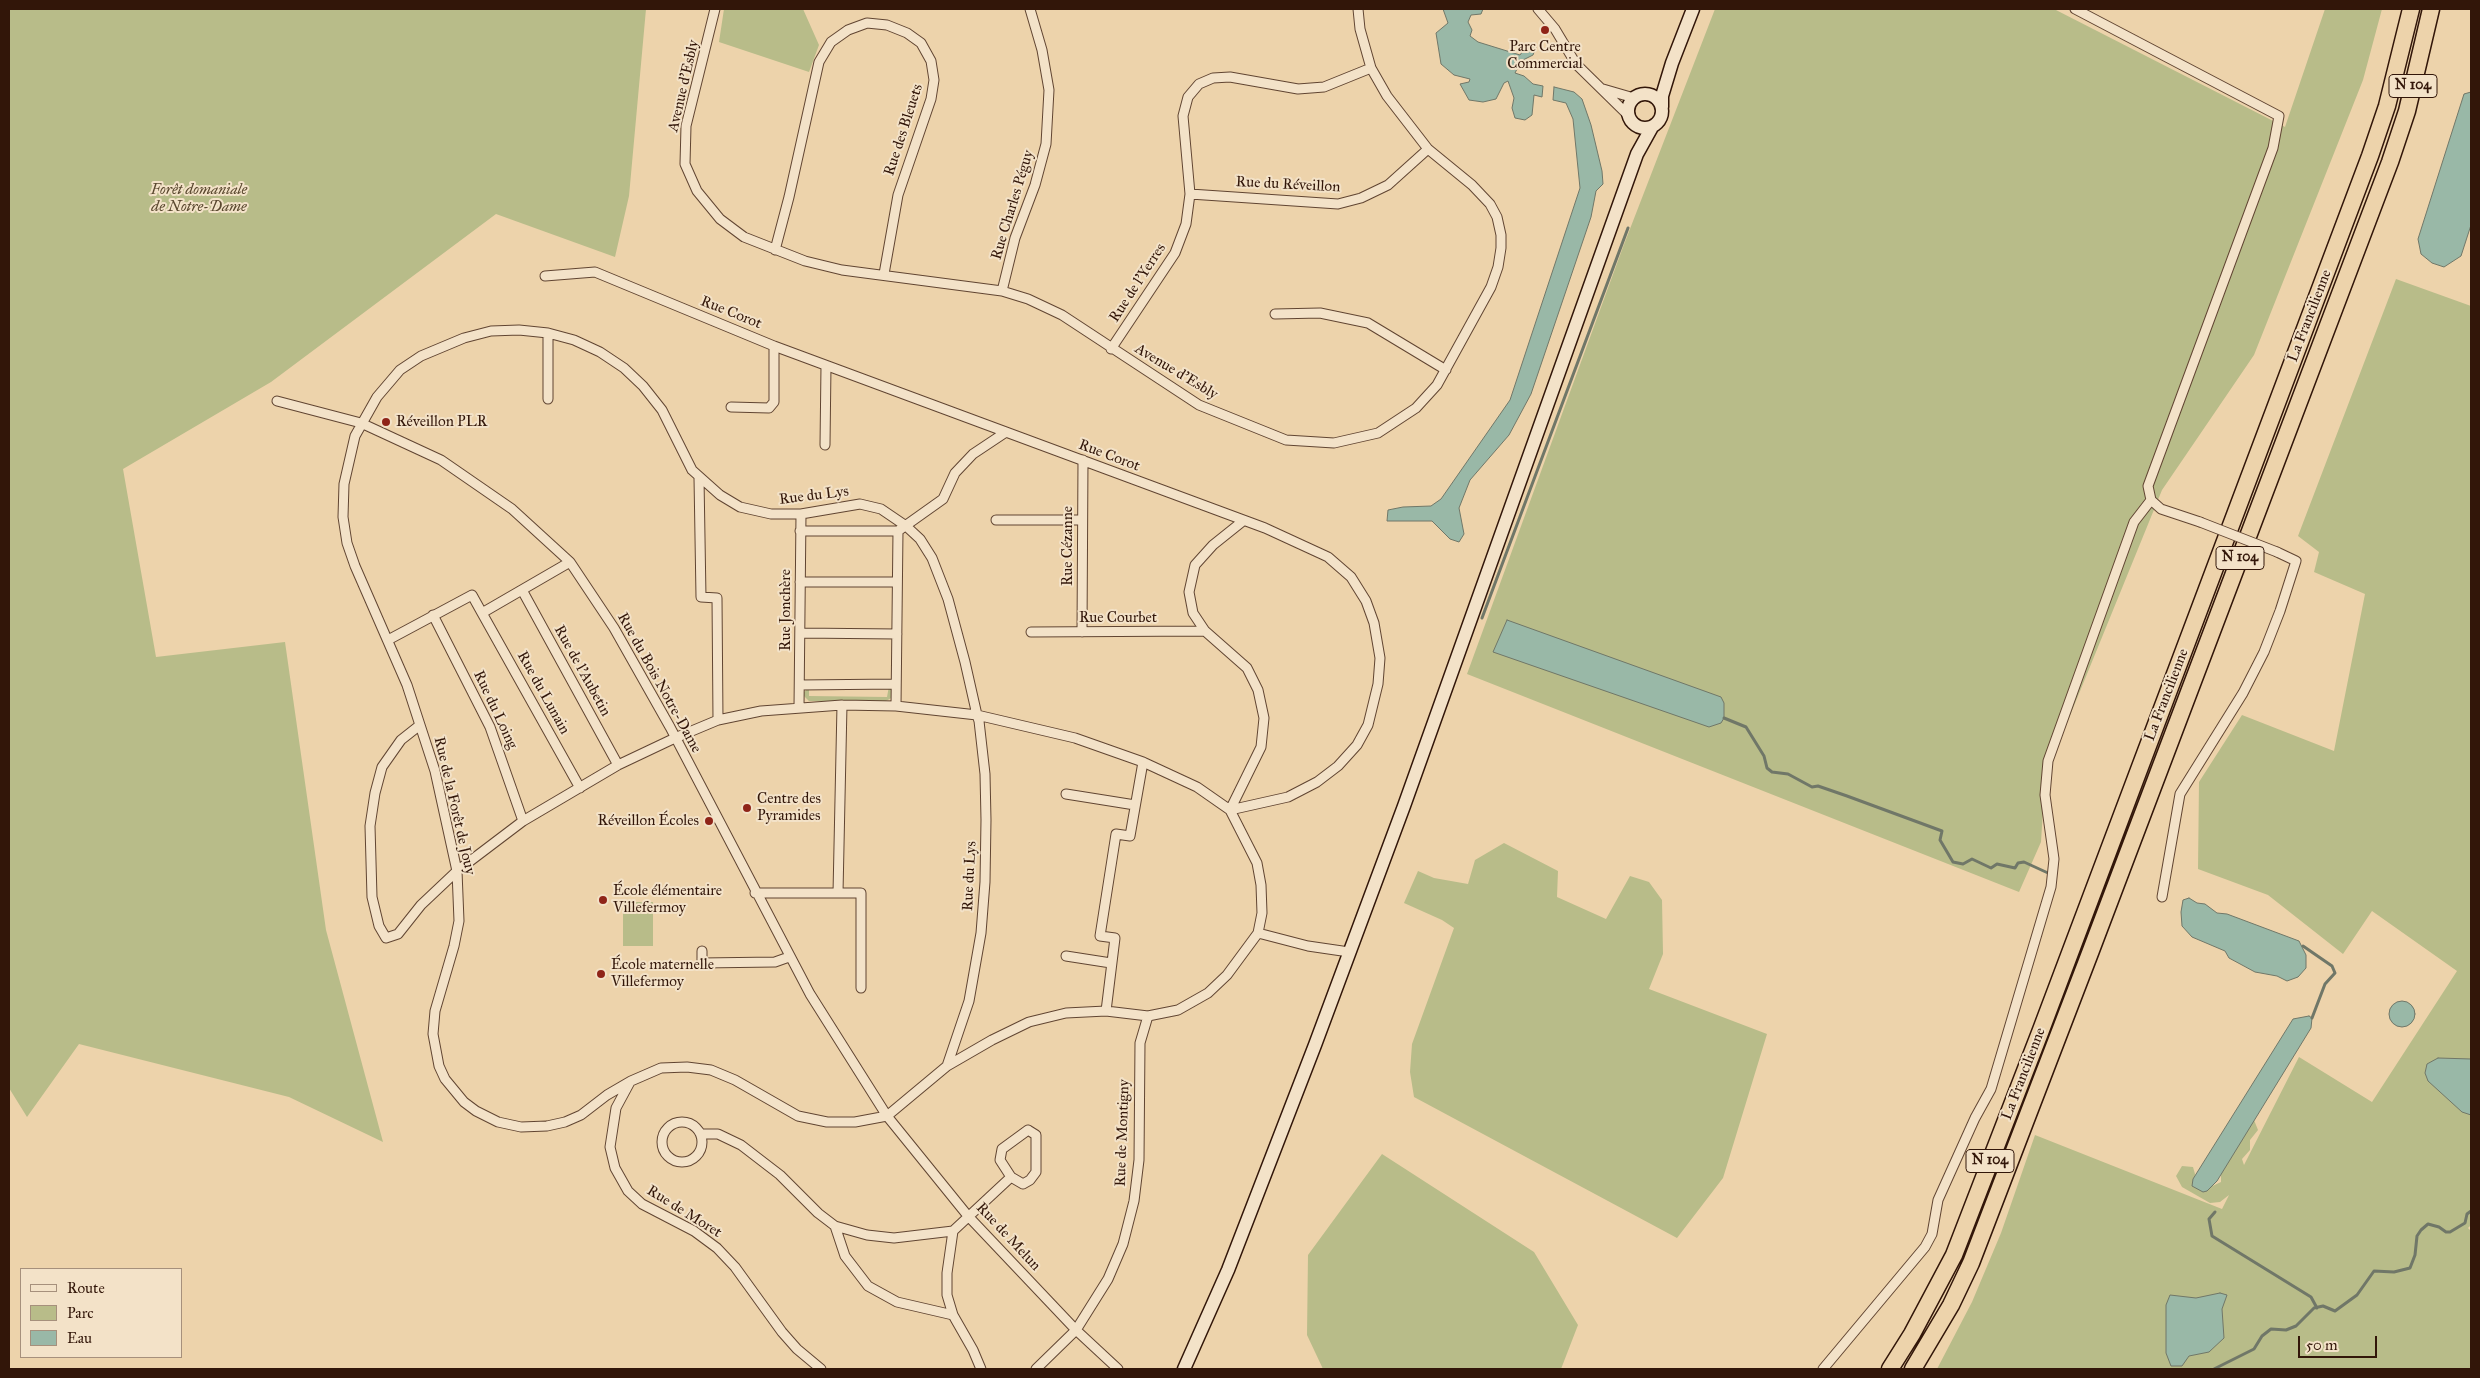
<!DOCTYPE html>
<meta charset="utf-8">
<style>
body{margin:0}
#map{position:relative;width:2480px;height:1378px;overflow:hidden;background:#edd3ab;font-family:"IM FELL Great Primer",serif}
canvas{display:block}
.frame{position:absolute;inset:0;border:10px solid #321609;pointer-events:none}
.legend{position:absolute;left:20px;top:1268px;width:162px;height:90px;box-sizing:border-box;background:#f3e2c8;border:1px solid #a6907c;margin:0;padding:6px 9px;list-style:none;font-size:15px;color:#321609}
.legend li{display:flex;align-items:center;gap:10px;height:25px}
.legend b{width:25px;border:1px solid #a6907c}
.scale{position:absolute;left:2298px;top:1336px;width:79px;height:22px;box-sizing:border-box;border:2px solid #321609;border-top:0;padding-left:6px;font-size:15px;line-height:18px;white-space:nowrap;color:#321609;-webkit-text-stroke:4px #f3e2c8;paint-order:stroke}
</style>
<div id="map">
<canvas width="2480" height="1378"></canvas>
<div class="frame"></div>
<ul class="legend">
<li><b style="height:6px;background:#f3e2c8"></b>Route</li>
<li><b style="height:14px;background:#b8bc89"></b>Parc</li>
<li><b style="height:14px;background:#99b8a7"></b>Eau</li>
</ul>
<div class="scale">50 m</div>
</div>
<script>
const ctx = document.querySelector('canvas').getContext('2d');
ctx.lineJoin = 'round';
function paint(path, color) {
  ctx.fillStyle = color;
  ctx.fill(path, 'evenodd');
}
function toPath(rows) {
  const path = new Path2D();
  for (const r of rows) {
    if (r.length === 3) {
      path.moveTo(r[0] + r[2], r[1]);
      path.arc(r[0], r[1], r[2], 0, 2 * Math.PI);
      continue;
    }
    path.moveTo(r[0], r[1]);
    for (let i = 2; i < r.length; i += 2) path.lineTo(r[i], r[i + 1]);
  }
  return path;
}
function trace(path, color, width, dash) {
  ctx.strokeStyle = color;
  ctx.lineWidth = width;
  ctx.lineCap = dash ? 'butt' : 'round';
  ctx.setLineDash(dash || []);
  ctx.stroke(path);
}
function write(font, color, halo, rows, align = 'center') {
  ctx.font = font + ' "IM FELL Great Primer",serif';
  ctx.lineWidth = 4;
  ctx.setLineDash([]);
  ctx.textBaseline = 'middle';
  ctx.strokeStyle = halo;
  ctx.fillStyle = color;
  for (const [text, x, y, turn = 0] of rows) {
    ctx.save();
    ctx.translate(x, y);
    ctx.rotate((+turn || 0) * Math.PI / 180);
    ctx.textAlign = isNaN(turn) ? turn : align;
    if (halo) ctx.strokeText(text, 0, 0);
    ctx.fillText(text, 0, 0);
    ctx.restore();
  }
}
paint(toPath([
 [9,9,646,9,629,196,615,257,496,214,271,382,123,469,156,657,285,642,326,930,383,1142,289,1097,79,1044,27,1117,9,1088],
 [724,9,803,9,819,45,809,72,719,42],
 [1715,9,2054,9,2285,127,2325,9,2382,9,2363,80,2254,355,2162,490,2045,777,2041,842,2019,892,1467,674,1623,247],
 [2396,279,2471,306,2471,1225,2468,1228,2471,1231,2471,1369,1937,1369,1972,1302,2001,1233,2035,1135,2222,1209,2229,1195,2220,1202,2210,1203,2182,1187,2176,1176,2182,1166,2193,1167,2195,1174,2194,1184,2206,1189,2221,1182,2221,1161,2254,1120,2258,1130,2250,1140,2250,1150,2242,1159,2244,1165,2299,1057,2372,1102,2457,971,2372,911,2343,954,2268,895,2198,869,2199,782,2242,715,2334,751,2365,594,2314,572,2319,552,2298,536],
 [889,686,892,687,893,697,886,701,809,701,804,696,804,692,809,688,809,696,887,697],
 [1504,843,1558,871,1557,897,1606,919,1630,876,1649,882,1662,900,1663,954,1649,989,1767,1034,1723,1178,1677,1238,1414,1097,1410,1072,1412,1044,1454,928,1442,920,1404,903,1418,871,1434,878,1468,884,1475,860],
 [623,902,653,902,653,946,623,946],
 [1382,1154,1534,1252,1578,1325,1561,1369,1323,1369,1307,1335,1308,1255]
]), '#b8bc89');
const water = toPath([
 [1443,9,1483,9,1481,14,1471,15,1468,22,1472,30,1470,36,1478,42,1520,55,1528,44,1536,47,1533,55,1521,61,1515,73,1524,76,1533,84,1543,86,1542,97,1534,95,1532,115,1525,120,1515,118,1512,108,1514,98,1508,81,1504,83,1496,99,1483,102,1469,100,1460,84,1469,82,1470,79,1454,75,1441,64,1436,33,1448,23,1443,9],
 [1554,87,1574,92,1582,99,1591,125,1602,171,1603,184,1596,191,1591,217,1531,394,1509,435,1470,480,1459,508,1464,534,1459,542,1450,539,1432,521,1387,521,1388,510,1403,507,1431,506,1441,499,1510,400,1580,188,1573,119,1566,103,1553,100,1554,87],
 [2471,92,2471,225,2461,256,2444,267,2432,263,2421,254,2418,239,2464,94,2471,92],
 [1507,620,1721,697,1724,703,1724,718,1721,723,1709,727,1493,652,1507,620],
 [2189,898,2197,903,2205,904,2217,913,2227,914,2299,941,2306,955,2306,968,2298,977,2287,981,2277,976,2255,972,2229,958,2225,951,2192,937,2182,926,2181,912,2183,900,2189,898],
 [2402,1014,13],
 [2309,1016,2312,1018,2311,1028,2217,1181,2207,1191,2203,1192,2192,1186,2193,1179,2293,1019,2309,1016],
 [2438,1058,2471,1059,2471,1115,2462,1112,2428,1081,2425,1073,2427,1064,2438,1058],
 [2220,1293,2227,1295,2222,1309,2224,1338,2209,1352,2189,1356,2182,1366,2171,1366,2166,1353,2166,1305,2170,1295,2196,1298,2220,1293]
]);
paint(water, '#99b8a7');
trace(water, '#707768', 1);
trace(toPath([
 [1482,618,1628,228],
 [1724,718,1746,727,1764,756,1767,768,1772,772,1788,774,1812,787,1818,786,1847,796,1942,831,1940,840,1953,862,1963,864,1972,859,1991,868,1997,864,2015,868,2018,863,2024,862,2048,873],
 [2303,946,2332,966,2335,973,2325,984,2312,1018],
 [2215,1212,2209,1219,2212,1236,2311,1297,2317,1308],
 [2214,1369,2254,1349,2262,1336,2271,1329,2286,1330,2296,1326,2314,1308,2323,1306,2335,1311,2357,1295,2374,1271,2394,1272,2410,1268,2415,1255,2417,1236,2421,1230,2428,1224,2439,1227,2446,1232,2450,1232,2465,1223,2467,1214,2471,1211]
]), '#707768', 3);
const street = toPath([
 [715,9,686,126,685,164,697,191,720,219,744,237,805,261,842,270,1002,291,1028,299,1062,315,1199,405,1286,440,1334,443,1378,433,1416,408,1437,385,1491,287,1498,267,1501,248,1501,235,1497,217,1490,204,1472,185,1428,149,1387,96,1371,68,1360,29,1358,9],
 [1538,9,1555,29,1576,64,1628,115],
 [2075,9,2279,116,2273,148,2148,486,2151,500,2161,509,2200,522],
 [1603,89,1634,98],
 [1190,194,1338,204,1361,198,1388,185,1428,149],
 [775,250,789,197,819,62,831,42,848,30,867,23,887,25,907,33,921,43,931,61,934,80,931,99,898,195,884,274],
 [545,276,595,272,774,346,1265,528,1328,557,1351,577,1366,601,1374,623,1380,658,1378,684,1368,725,1357,745,1338,766,1317,782,1288,797,1230,810],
 [1002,291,1015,238,1035,185,1046,144,1049,90,1042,50,1030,9],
 [1275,314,1320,313,1368,323,1446,370],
 [1111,349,1175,253,1186,224,1190,194,1183,116,1188,97,1199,84,1213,78,1230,77,1298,89,1324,87,1371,68],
 [548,399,548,333],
 [277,401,361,423,441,460,512,509,570,562,614,628,670,727,810,994,887,1116,968,1216,1076,1330,1118,1369],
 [731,407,769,408,774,402,774,346],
 [825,445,826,366],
 [699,478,701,597,717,598,718,720],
 [996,520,1082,520],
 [800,531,898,531],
 [800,582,897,582],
 [522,590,618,765],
 [482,613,580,788],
 [433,615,490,727,523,821],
 [1031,632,1205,631],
 [1082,632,1083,460],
 [800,633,897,634],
 [388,640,472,595,482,613,570,562],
 [800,685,896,684],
 [896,706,898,531,943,499,955,473,973,454,1006,432],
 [799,707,801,514],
 [420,725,401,740,382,767,375,793,370,826,372,897,379,926,386,938,398,934,421,905,457,871,523,821,618,765,675,738,718,720,761,711,842,705,896,706,977,715,1075,738,1143,762,1197,787,1230,810,1257,863,1261,885,1262,913,1258,933,1227,975,1208,993,1178,1010,1148,1016,1106,1011,1066,1013,1029,1022,992,1040,947,1066,887,1116,855,1122,827,1122,798,1116,735,1080,711,1070,687,1067,661,1068,631,1081,607,1095,581,1115,565,1122,547,1126,521,1127,498,1122,476,1111,464,1102,445,1079,439,1066,433,1034,435,1011,454,946,459,921,457,871,435,771,420,725,407,685,355,566,347,543,343,517,344,484,355,436,377,397,400,370,421,356,464,338,491,331,519,330,548,333,574,340,600,352,624,368,643,386,662,410,692,470,720,495,740,507,771,514,801,514,860,504,881,509,906,526,920,539,932,558,948,599,965,662,977,715,979,721,985,774,986,820,985,882,981,933,969,1001,947,1066],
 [1066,794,1135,805],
 [1230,810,1261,747,1264,718,1258,690,1247,668,1205,631,1193,613,1189,592,1195,565,1213,545,1243,521],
 [755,893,861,893,861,988],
 [838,893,842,705],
 [2162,897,2180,794,2243,693,2264,652,2280,611,2296,561,2277,552],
 [1258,933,1308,946,1349,952],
 [702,951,702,963,775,962,789,957],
 [1066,956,1111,963],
 [1106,1011,1115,938,1100,936,1116,834,1130,836,1143,762],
 [630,1082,616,1108,610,1147,615,1168,628,1191,642,1204,694,1231,717,1248,735,1267,782,1332,797,1349,821,1369],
 [682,1142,20],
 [1028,1130,1036,1135,1036,1172,1030,1180,1023,1184,1011,1177,1000,1160,1002,1149,1028,1130],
 [701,1134,718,1134,741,1145,780,1175,818,1213,835,1226,845,1256,868,1286,897,1302,953,1315],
 [835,1226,867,1235,894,1238,953,1231,1011,1177],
 [953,1231,947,1273,947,1295,953,1315,973,1350,981,1369],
 [1036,1369,1076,1330,1108,1279,1123,1244,1134,1201,1139,1160,1140,1043,1148,1016],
 [1823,1369,1925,1247,1932,1234,1938,1200,1975,1118,1991,1089,2051,887,2054,859,2045,795,2048,761,2134,522,2151,500]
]);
const secondary = toPath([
 [1645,111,17],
 [1662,107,1662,96,1672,63,1693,9],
 [1184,1369,1228,1270,1315,1045,1404,806,1637,154,1652,127]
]);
const highway = toPath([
 [1890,1369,1912,1334,1954,1255,2041,1030,2370,156,2387,106,2411,9],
 [1913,1369,1951,1305,1971,1263,2090,953,2390,162,2407,111,2431,9]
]);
trace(street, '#614532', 11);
trace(secondary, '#321609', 15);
trace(highway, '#321609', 19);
trace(street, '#f3e2c8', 9);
trace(secondary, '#f3e2c8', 12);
trace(highway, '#edd3ab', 16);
const streetBridge = toPath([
 [2200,522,2277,552]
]);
trace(streetBridge, '#614532', 11, []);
trace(streetBridge, '#f3e2c8', 9);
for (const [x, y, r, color] of [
 [1545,30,5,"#8f2418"],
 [386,422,5,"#8f2418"],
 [747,808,5,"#8f2418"],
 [709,821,5,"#8f2418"],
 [603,900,5,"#8f2418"],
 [601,974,5,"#8f2418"]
]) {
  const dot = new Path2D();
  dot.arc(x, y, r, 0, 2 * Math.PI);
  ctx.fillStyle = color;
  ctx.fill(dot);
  trace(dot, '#f3e2c8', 2);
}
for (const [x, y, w] of [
 [2413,86,48],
 [2240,558,48],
 [1990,1161,48]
]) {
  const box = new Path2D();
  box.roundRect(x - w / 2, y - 11.5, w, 23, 4);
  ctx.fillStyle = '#f3e2c8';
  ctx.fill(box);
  trace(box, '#321609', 1);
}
write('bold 14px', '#321609', null, [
 ["N 104",2413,86],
 ["N 104",2240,558],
 ["N 104",1990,1161]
]);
write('15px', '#321609', '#f3e2c8', [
 ["Parc Centre",1545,47,"center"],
 ["Commercial",1545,64,"center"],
 ["Réveillon PLR",396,422],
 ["Centre des",757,799],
 ["Pyramides",757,816],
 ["Réveillon Écoles",699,821,"right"],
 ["École élémentaire",613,891],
 ["Villefermoy",613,908],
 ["École maternelle",611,965],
 ["Villefermoy",611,982]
], 'left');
write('15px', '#321609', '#f3e2c8', [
 ["Avenue d'Esbly",684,86,-77],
 ["Rue des Bleuets",904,130,-72],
 ["Rue du Réveillon",1288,185,3],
 ["Rue Charles Péguy",1013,205,-73],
 ["Rue de l'Yerres",1138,283,-57],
 ["Rue Corot",731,313,22],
 ["La Francilienne",2310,316,-69],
 ["Avenue d'Esbly",1176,372,31],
 ["Rue Corot",1109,456,21],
 ["Rue du Lys",814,496,-7],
 ["Rue Cézanne",1068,546,-90],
 ["Rue Jonchère",786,610,-90],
 ["Rue Courbet",1118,618],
 ["Rue de l'Aubetin",582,671,61],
 ["Rue du Bois Notre-Dame",659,683,61],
 ["Rue du Lunain",543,693,61],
 ["La Francilienne",2167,695,-69],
 ["Rue du Loing",495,710,65],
 ["Rue de la Forêt de Jouy",454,806,77],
 ["Rue du Lys",970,876,-87],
 ["La Francilienne",2024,1074,-69],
 ["Rue de Montigny",1123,1133,-88],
 ["Rue de Moret",684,1212,32],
 ["Rue de Melun",1008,1237,47]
]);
write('italic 15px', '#5a482f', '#f3e2c8', [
 ["Forêt domaniale",199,190],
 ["de Notre-Dame",199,207]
]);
</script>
